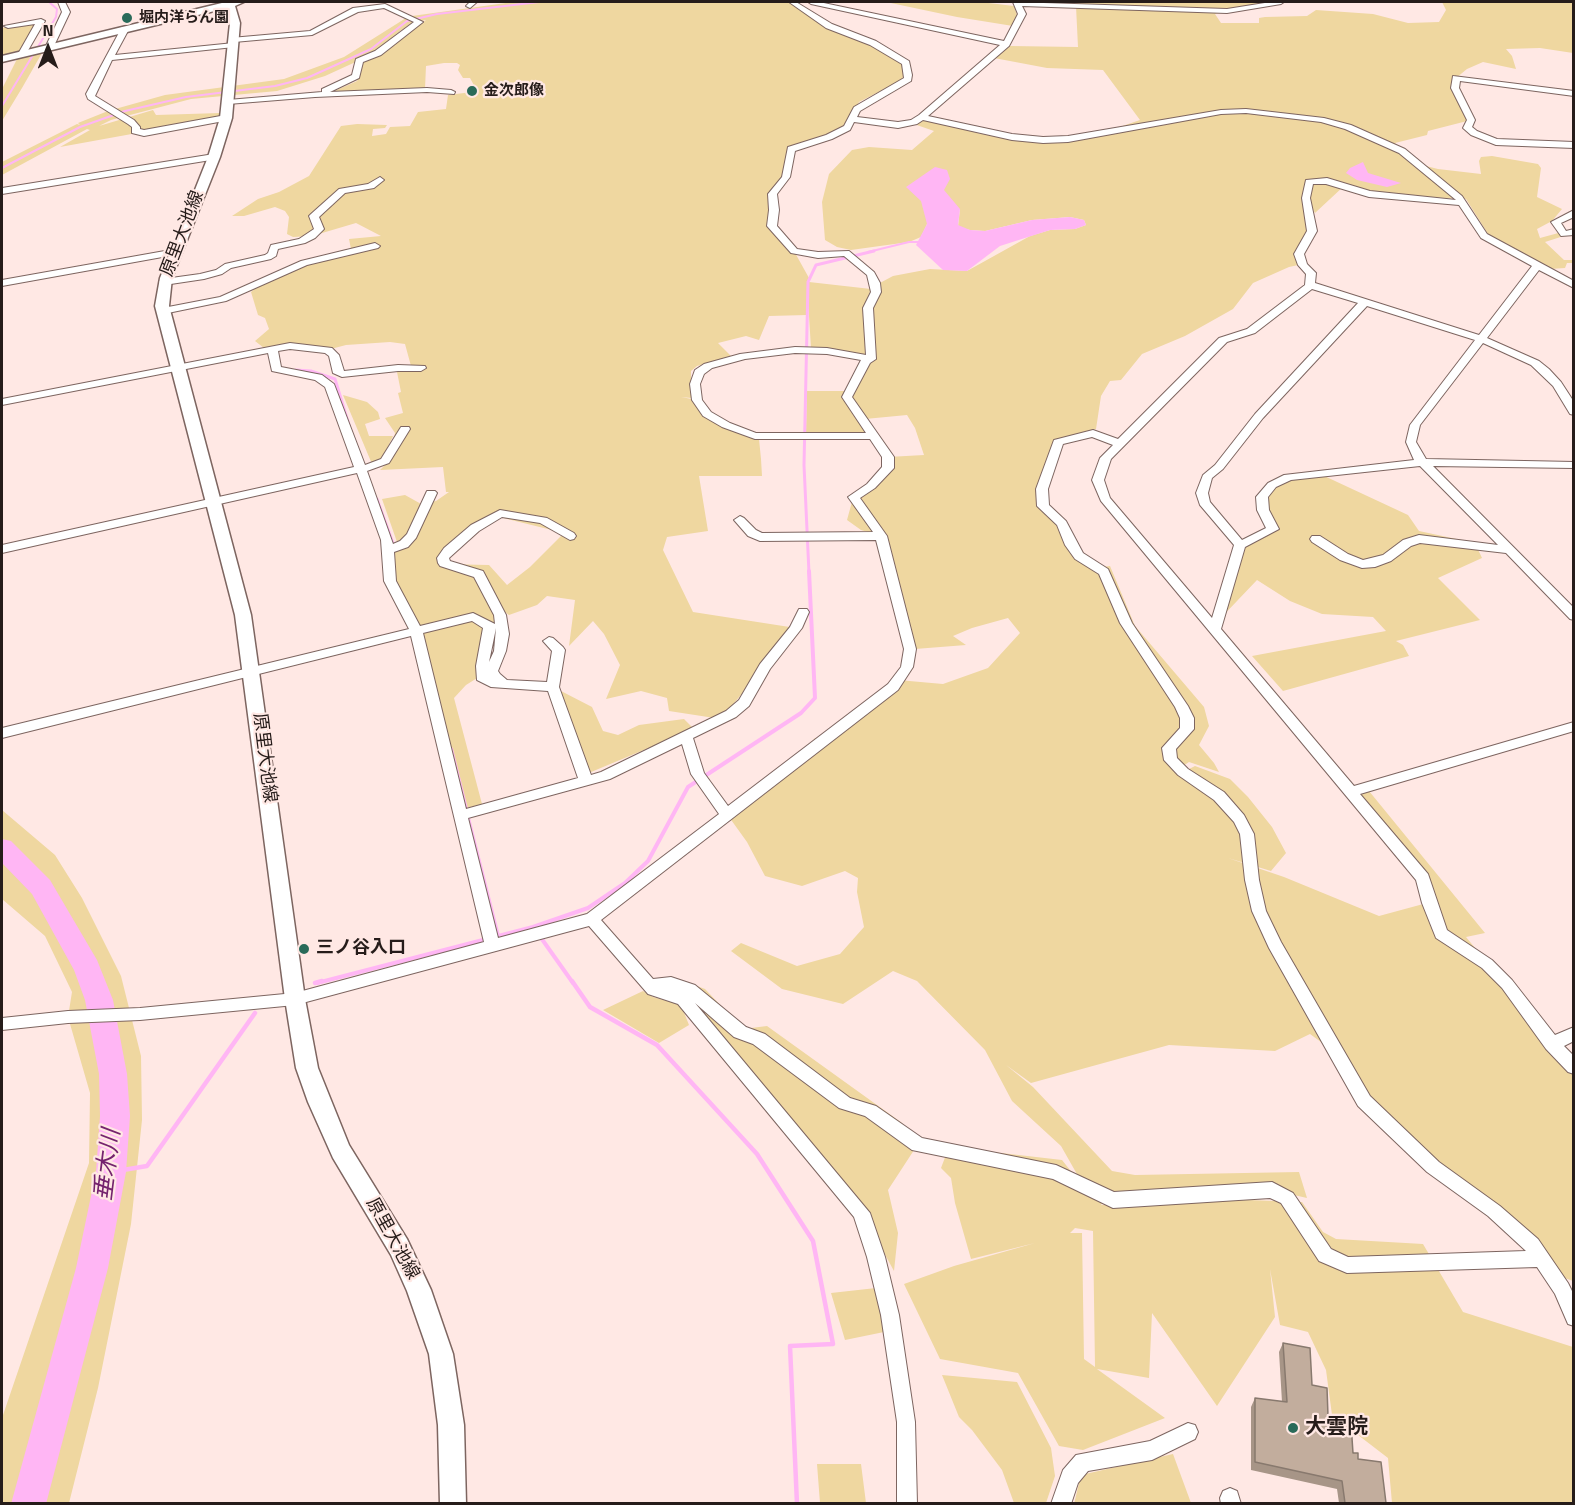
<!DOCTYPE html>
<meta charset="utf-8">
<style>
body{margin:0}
#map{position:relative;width:1575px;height:1505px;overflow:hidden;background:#ffe8e4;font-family:"Titillium Web",sans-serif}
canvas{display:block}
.frame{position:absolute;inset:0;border:3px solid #261c1a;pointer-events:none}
.north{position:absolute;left:18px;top:18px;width:60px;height:60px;-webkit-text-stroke:4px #ffe8e4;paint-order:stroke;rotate:0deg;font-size:16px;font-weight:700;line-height:24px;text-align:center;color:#261c1a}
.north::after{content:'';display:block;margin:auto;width:21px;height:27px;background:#261c1a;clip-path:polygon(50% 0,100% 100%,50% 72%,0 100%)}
</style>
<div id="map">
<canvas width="1575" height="1505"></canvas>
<div class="frame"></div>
<div class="north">N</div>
</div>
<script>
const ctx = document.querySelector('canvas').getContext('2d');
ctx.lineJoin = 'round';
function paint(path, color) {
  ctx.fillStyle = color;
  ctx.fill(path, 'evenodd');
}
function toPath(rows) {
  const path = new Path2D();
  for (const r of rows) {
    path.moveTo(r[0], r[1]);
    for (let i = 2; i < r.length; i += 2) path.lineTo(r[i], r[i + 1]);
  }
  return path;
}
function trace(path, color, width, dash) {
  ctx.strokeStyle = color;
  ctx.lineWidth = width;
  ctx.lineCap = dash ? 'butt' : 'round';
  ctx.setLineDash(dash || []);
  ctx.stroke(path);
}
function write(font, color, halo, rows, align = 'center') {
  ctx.font = font + ' "Titillium Web","Noto Sans JP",sans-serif';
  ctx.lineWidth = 4.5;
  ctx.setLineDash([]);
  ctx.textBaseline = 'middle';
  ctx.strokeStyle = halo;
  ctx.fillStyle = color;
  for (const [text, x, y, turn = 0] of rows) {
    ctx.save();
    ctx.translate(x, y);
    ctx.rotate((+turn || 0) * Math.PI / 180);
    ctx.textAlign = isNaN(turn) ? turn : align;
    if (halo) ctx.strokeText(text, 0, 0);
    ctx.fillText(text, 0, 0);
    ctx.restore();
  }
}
paint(toPath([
 [513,2,790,2,828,28,871,43,904,63,905,70,902,80,859,102,847,128,791,149,786,177,773,197,772,226,794,251,809,278,809,282,871,289,865,304,866,358,811,348,808,300,807,315,769,316,759,340,746,336,718,343,731,356,697,366,691,371,691,398,681,397,697,400,707,414,759,439,761,459,762,476,699,476,708,531,667,537,663,550,693,612,796,628,721,719,669,711,667,698,641,691,606,699,620,665,604,634,593,621,569,646,575,600,547,596,537,605,509,615,502,610,499,638,492,637,482,675,466,685,454,698,482,804,463,809,414,626,390,581,392,551,404,544,427,503,436,501,449,492,446,492,443,467,380,470,390,460,395,433,385,418,403,413,398,393,401,392,397,372,411,366,405,344,390,342,346,345,327,350,301,345,264,348,255,341,269,329,265,318,258,315,251,292,263,281,304,263,347,252,351,249,349,239,381,236,356,223,312,236,293,237,287,234,289,217,285,211,275,207,244,216,232,216,258,199,279,192,309,176,341,126,357,124,387,125,385,128,373,129,372,136,386,134,390,127,410,126,418,112,446,109,448,95,472,92,476,89,470,78,463,78,458,70,460,65,457,63,444,63,426,66,425,89,330,93,357,81,364,61,426,20,420,21,412,16],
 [491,515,564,533,530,567,507,585,489,565,443,564,443,559],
 [886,2,980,2,1014,6,1017,15,1013,26,957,17],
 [1021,2,1281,2,1243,7,1215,14,1221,23,1259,23,1259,18,1265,17,1307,16,1316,10,1373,14,1408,23,1439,22,1446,10,1442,2,1573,2,1573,53,1540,48,1506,49,1512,56,1516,69,1483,62,1467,69,1456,78,1457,96,1471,120,1428,131,1427,135,1395,143,1405,154,1417,158,1426,166,1438,169,1481,174,1479,161,1481,157,1492,156,1538,164,1541,168,1537,197,1562,209,1552,221,1537,229,1540,238,1573,229,1573,233,1545,242,1564,260,1573,260,1573,263,1567,263,1565,268,1550,269,1488,234,1466,199,1369,194,1344,186,1315,213,1308,201,1310,216,1303,264,1289,267,1253,283,1233,309,1185,336,1142,354,1121,380,1110,381,1101,396,1096,429,1058,442,1053,476,1041,504,1062,524,1069,545,1103,567,1110,566,1135,626,1204,707,1209,726,1199,745,1214,763,1219,772,1189,762,1180,768,1183,772,1195,766,1230,779,1248,797,1272,827,1286,853,1271,871,1228,858,1284,877,1379,916,1427,903,1423,878,1354,793,1369,791,1485,933,1466,937,1573,1067,1573,1281,1551,1273,1368,1104,1336,1053,1310,1034,1275,1051,1169,1045,1031,1083,1006,1065,1033,1087,1112,1171,1135,1175,1299,1172,1307,1198,1272,1190,1119,1202,1082,1183,1061,1146,1012,1101,985,1050,917,981,893,971,843,1004,782,989,731,951,741,943,797,966,840,954,864,927,857,892,858,878,845,871,802,886,765,876,747,842,729,817,799,759,815,738,824,740,898,680,943,684,988,668,1020,633,1008,618,972,628,953,636,966,645,915,649,881,536,861,530,847,520,853,498,871,486,888,457,924,455,915,428,907,415,865,419,869,436,806,433,807,391,845,391,847,397,871,358,868,308,878,284,893,276,930,269,967,271,1030,236,1050,230,1075,229,1086,225,1084,220,1070,217,1032,220,985,231,970,230,958,227,960,209,927,224,921,237,909,242,851,250,837,247,825,240,822,202,829,174,852,150,869,147,912,150,934,131,911,123,922,117,981,134,1064,139,1105,132,1140,120,1103,70,1047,68,994,58,1010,46,1078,47,1076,6],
 [406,18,416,22,400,31,373,54,325,76,277,91,191,99,111,120,99,126,153,110,156,115,220,113,220,118,60,147,90,130,87,129,2,175,2,162,77,124,80,125,78,123,108,111,165,95,284,79,344,57],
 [37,22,25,49,2,55,2,28],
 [42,53,22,88,2,121,2,89,17,59],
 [343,395,367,402,378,412,380,419,365,424,369,436,393,436,382,459,372,464],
 [1320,474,1408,515,1419,531,1475,543,1482,558,1438,578,1480,620,1396,641,1403,645,1409,656,1283,691,1252,656,1386,631,1373,617,1322,614,1290,601,1257,580,1217,622,1240,545,1267,527,1266,492,1300,476],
 [405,495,423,505,406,537,397,542,382,499],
 [561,691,592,707,603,731,618,735,639,725,684,719,694,729,584,775],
 [2,810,55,855,82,898,121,976,141,1056,142,1120,131,1224,98,1388,69,1503,2,1503,2,1418,89,1163,90,1093,68,1017,72,992,45,936,2,899],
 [689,983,705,989,743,1029,767,1026,902,1123,916,1147,888,1190,898,1233,894,1271,866,1220,680,990],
 [643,991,653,997,681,1005,689,1025,659,1043,603,1010],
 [949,1147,1062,1160,1082,1185,1104,1200,1101,1205,1248,1200,1302,1202,1323,1232,1336,1239,1423,1244,1463,1312,1573,1347,1573,1503,1392,1503,1388,1458,1332,1415,1326,1370,1308,1332,1280,1325,1270,1269,1275,1317,1217,1406,1152,1313,1149,1378,1097,1369,1165,1418,1083,1450,1059,1446,1018,1373,940,1359,904,1284,954,1266,1035,1243,971,1259,955,1203,951,1178,941,1168],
 [1075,1228,1093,1231,1095,1367,1084,1359,1082,1233,1070,1233],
 [876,1288,884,1332,845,1340,831,1293],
 [942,1375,1017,1382,1051,1448,1055,1476,1046,1503,1014,1503,1002,1470,972,1430,959,1417],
 [1173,1454,1191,1503,1074,1504,1081,1475],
 [817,1464,861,1464,866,1503,820,1503]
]), '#efd7a0');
paint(toPath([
 [1363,162,1368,173,1401,183,1387,187,1357,180,1346,173,1350,168],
 [935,167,947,170,950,179,944,190,960,209,958,225,970,230,985,231,1032,220,1070,217,1084,220,1086,225,1075,229,1050,230,1000,246,967,271,943,270,916,245,927,224,921,201,906,187]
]), '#ffb6f4');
trace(toPath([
 [2,106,56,17,57,9,49,2],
 [2,168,80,127,125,111,186,97,275,86,307,78,371,49,407,21,437,14,539,2],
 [868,252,909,242,923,242]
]), '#ffb6f4', 2);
trace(toPath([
 [296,370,311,371,335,379,349,425],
 [377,499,394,546],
 [809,573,804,465,808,282,816,265,874,251]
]), '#ffb6f4', 3);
trace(toPath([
 [451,749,466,809],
 [468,818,498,936],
 [539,935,573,983],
 [317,983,533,927,588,908,625,883,648,861,688,787,801,713,815,698,809,571]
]), '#ffb6f4', 4);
trace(toPath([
 [572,981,590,1007,657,1045,757,1154,813,1241,833,1344,790,1346,797,1504],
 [315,983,322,981],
 [111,1172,147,1166,255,1013]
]), '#ffb6f4', 4.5);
paint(toPath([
 [2,839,11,841,50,880,97,960,113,1000,127,1074,130,1116,126,1172,108,1268,46,1504,11,1504,76,1268,96,1172,100,1116,99,1074,85,1000,74,970,32,894,2,863,2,839]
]), '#ffb6f4');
const minor = toPath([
 [58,2,65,2,70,12,53,48,49,50,45,48,62,12,58,2],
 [470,2,477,2,470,8,466,6,470,2],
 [789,2,796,2,832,24,876,41,909,61,912,75,911,81,860,111,857,117,898,122,911,120,919,115,1000,45,811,4,808,2,819,2,1004,41,1018,14,1013,2,1227,9,1271,2,1284,2,1281,4,1227,13,1022,6,1026,14,1009,46,928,116,1012,134,1043,137,1068,136,1221,110,1246,109,1324,118,1351,125,1405,149,1462,196,1487,234,1574,281,1574,288,1539,270,1487,338,1539,361,1549,369,1561,382,1574,402,1574,415,1570,414,1553,386,1531,365,1483,343,1420,425,1416,442,1426,459,1574,462,1574,468,1433,466,1574,608,1574,620,1570,619,1506,553,1420,543,1411,546,1391,561,1375,567,1362,568,1340,560,1312,542,1310,539,1312,536,1320,536,1348,554,1363,560,1383,555,1403,540,1419,535,1498,545,1420,466,1291,480,1276,487,1268,497,1269,510,1279,529,1245,547,1221,629,1354,786,1574,722,1574,731,1360,794,1428,874,1447,930,1492,960,1512,980,1555,1035,1574,1027,1574,1041,1564,1046,1574,1056,1574,1074,1568,1072,1546,1049,1502,988,1482,968,1436,938,1422,903,1416,880,1101,501,1092,480,1100,458,1113,445,1092,437,1063,444,1048,489,1049,505,1066,521,1083,553,1108,569,1132,623,1188,706,1194,718,1194,729,1176,749,1177,758,1188,769,1224,792,1244,815,1254,834,1259,880,1266,911,1281,942,1370,1096,1439,1162,1500,1206,1538,1239,1568,1283,1574,1295,1574,1326,1568,1324,1555,1294,1537,1267,1347,1273,1319,1261,1281,1203,1270,1198,1113,1208,1053,1179,912,1150,865,1116,839,1108,753,1044,734,1037,695,1003,870,1213,885,1257,899,1315,915,1422,917,1504,897,1504,897,1422,881,1315,867,1257,854,1217,678,1004,648,994,589,926,295,1005,140,1020,68,1023,2,1030,2,1018,68,1011,140,1008,295,993,484,942,411,636,2,738,2,728,409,629,384,581,381,540,357,473,2,553,2,545,354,467,325,387,315,380,272,371,268,353,2,405,2,399,290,343,332,348,339,355,344,371,398,365,425,366,426,368,421,371,398,371,342,377,333,373,329,356,325,353,290,349,278,351,281,367,322,375,334,384,365,465,381,459,401,427,409,427,410,429,389,463,367,471,393,544,400,541,407,534,427,491,435,491,437,493,416,538,408,547,394,552,396,581,420,626,473,613,495,624,494,615,474,577,440,566,438,563,437,558,444,548,471,525,500,510,547,518,574,533,576,536,574,539,570,540,540,523,502,517,479,531,449,558,450,561,483,571,506,615,509,634,506,651,498,671,500,674,507,680,547,682,552,651,543,641,549,637,553,638,563,647,565,650,559,687,591,775,601,772,726,711,739,700,760,664,790,627,799,609,807,609,809,612,802,628,770,669,749,706,736,717,693,738,704,773,728,806,888,684,901,667,904,649,876,540,760,541,748,536,734,520,740,516,744,518,756,530,762,533,873,532,848,497,867,484,882,467,882,457,870,439,755,439,722,427,703,416,692,400,690,384,695,370,704,364,740,354,795,347,827,348,866,355,863,308,871,292,867,275,844,256,818,258,791,253,767,226,769,210,768,194,782,177,788,147,826,135,844,126,854,107,904,78,902,64,870,45,826,28,789,2],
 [1246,113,1321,122,1345,129,1399,153,1456,200,1370,191,1327,178,1306,180,1302,198,1307,231,1294,254,1298,265,1306,274,1305,285,1247,329,1219,338,1118,439,1093,430,1054,440,1036,489,1037,506,1057,525,1065,545,1075,559,1099,574,1120,623,1175,707,1180,718,1180,728,1162,748,1164,760,1178,775,1214,800,1234,822,1240,834,1245,880,1252,911,1269,948,1358,1106,1427,1172,1488,1216,1526,1251,1348,1257,1331,1249,1293,1193,1272,1182,1114,1192,1056,1165,922,1138,876,1106,850,1098,765,1034,746,1027,695,985,671,977,653,979,601,920,898,690,913,667,916,649,887,536,860,498,875,488,894,468,894,457,852,397,870,363,876,359,873,308,881,292,880,283,874,272,849,251,818,252,797,249,777,226,779,210,777,194,790,177,795,151,832,139,850,130,854,122,898,128,917,124,923,120,1012,140,1043,143,1068,142,1221,114,1246,113],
 [1313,184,1326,184,1369,197,1459,205,1481,238,1532,266,1479,335,1315,283,1316,273,1307,264,1304,254,1317,231,1310,198,1313,184],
 [1312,289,1358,303,1255,414,1215,465,1203,475,1196,493,1200,505,1234,545,1212,618,1110,498,1104,480,1111,459,1227,342,1255,333,1312,289],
 [1367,306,1475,340,1410,425,1406,442,1414,460,1284,475,1268,483,1256,497,1257,510,1266,528,1242,540,1210,502,1208,493,1212,478,1223,469,1263,418,1367,306],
 [795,353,827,354,861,360,842,397,866,433,756,433,730,423,711,412,702,400,700,384,704,374,712,368,745,359,795,353],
 [472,621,483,628,476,666,477,680,491,687,548,691,578,778,466,809,423,633,472,621],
 [496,628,494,651,489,662,496,628],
 [682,744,691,774,719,814,587,914,498,938,468,818,610,779,682,744],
 [385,4,423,22,381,55,363,62,359,78,330,92,427,88,451,90,455,92,454,94,427,92,315,97,228,104,224,102,228,100,322,92,322,89,352,75,356,59,375,51,414,22,384,8,358,12,312,35,234,42,230,40,231,38,310,31,353,8,385,4],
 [41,19,45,21,26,54,19,56,18,54,35,24,8,28,4,26,41,19],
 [122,27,129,29,115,55,234,43,238,45,234,47,112,60,95,96,134,120,140,127,140,129,144,130,226,115,229,116,229,120,144,136,132,133,132,127,128,124,88,99,86,94,122,27],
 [1453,76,1574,91,1574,96,1460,81,1459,88,1475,120,1472,127,1477,131,1497,139,1574,142,1574,148,1496,145,1471,135,1463,128,1467,120,1451,88,1453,76],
 [214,154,218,157,217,159,2,194,2,188,214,154],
 [380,177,384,180,374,188,345,193,319,217,324,229,315,238,305,243,278,249,276,256,271,259,231,268,222,274,204,279,164,285,159,282,164,279,200,274,216,270,225,264,265,255,268,253,271,245,299,239,314,229,309,216,311,214,339,189,368,184,380,177],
 [1574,210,1574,217,1561,223,1566,231,1574,229,1574,235,1561,236,1551,222,1574,210],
 [375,243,380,246,378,248,307,265,226,301,163,314,158,311,163,308,220,297,301,261,375,243],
 [176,249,179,250,179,254,2,286,2,280,176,249],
 [1188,1423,1195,1425,1198,1432,1195,1439,1152,1460,1088,1471,1078,1483,1071,1504,1051,1504,1063,1470,1076,1455,1150,1441,1188,1423],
 [1230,1488,1237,1491,1241,1504,1221,1504,1220,1498,1223,1491,1230,1488]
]);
const major = toPath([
 [226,2,244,2,235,6,240,23,232,118,220,157,172,278,169,306,251,615,305,999,318,1068,349,1145,407,1239,431,1290,453,1354,464,1425,466,1504,440,1504,438,1425,429,1354,407,1291,391,1255,333,1158,308,1102,296,1068,285,999,235,615,155,306,160,278,208,157,220,118,230,23,228,10,227,8,2,62,2,56,226,2]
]);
trace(minor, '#7d6560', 2);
trace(major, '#7d6560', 3);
paint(minor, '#fff');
paint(major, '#fff');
paint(toPath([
 [1283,1343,1312,1385,1328,1416,1358,1459,1386,1503,1339,1503,1337,1489,1251,1470,1251,1407,1255,1398,1282,1402,1279,1352]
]), '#a79587');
const building = toPath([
 [1283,1343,1310,1348,1312,1385,1327,1388,1328,1416,1351,1423,1353,1453,1358,1453,1358,1459,1381,1462,1386,1503,1345,1503,1342,1481,1255,1462,1255,1398,1287,1402,1283,1343]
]);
paint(building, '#c2ad9d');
trace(building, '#88796e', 1.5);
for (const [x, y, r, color] of [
 [127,18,6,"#296a59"],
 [472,91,6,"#296a59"],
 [304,949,6,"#296a59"],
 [1293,1428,6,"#296a59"]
]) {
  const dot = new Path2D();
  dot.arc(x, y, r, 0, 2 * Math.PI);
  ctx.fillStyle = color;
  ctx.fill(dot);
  trace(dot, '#ffe8e4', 2);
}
write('bold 15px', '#261c1a', '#ffe8e4', [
 ["堀内洋らん園",139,18],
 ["金次郎像",484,91]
], 'left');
write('18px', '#261c1a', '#ffe8e4', [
 ["原里大池線",183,234,-69],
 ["原里大池線",264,758,83],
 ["原里大池線",392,1239,61]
]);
write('bold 18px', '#261c1a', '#ffe8e4', [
 ["三ノ谷入口",316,949]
], 'left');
write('bold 21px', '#261c1a', '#ffe8e4', [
 ["大雲院",1305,1428]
], 'left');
write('italic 24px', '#75236e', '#ffe8e4', [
 ["垂木川",109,1165,-83]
]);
</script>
